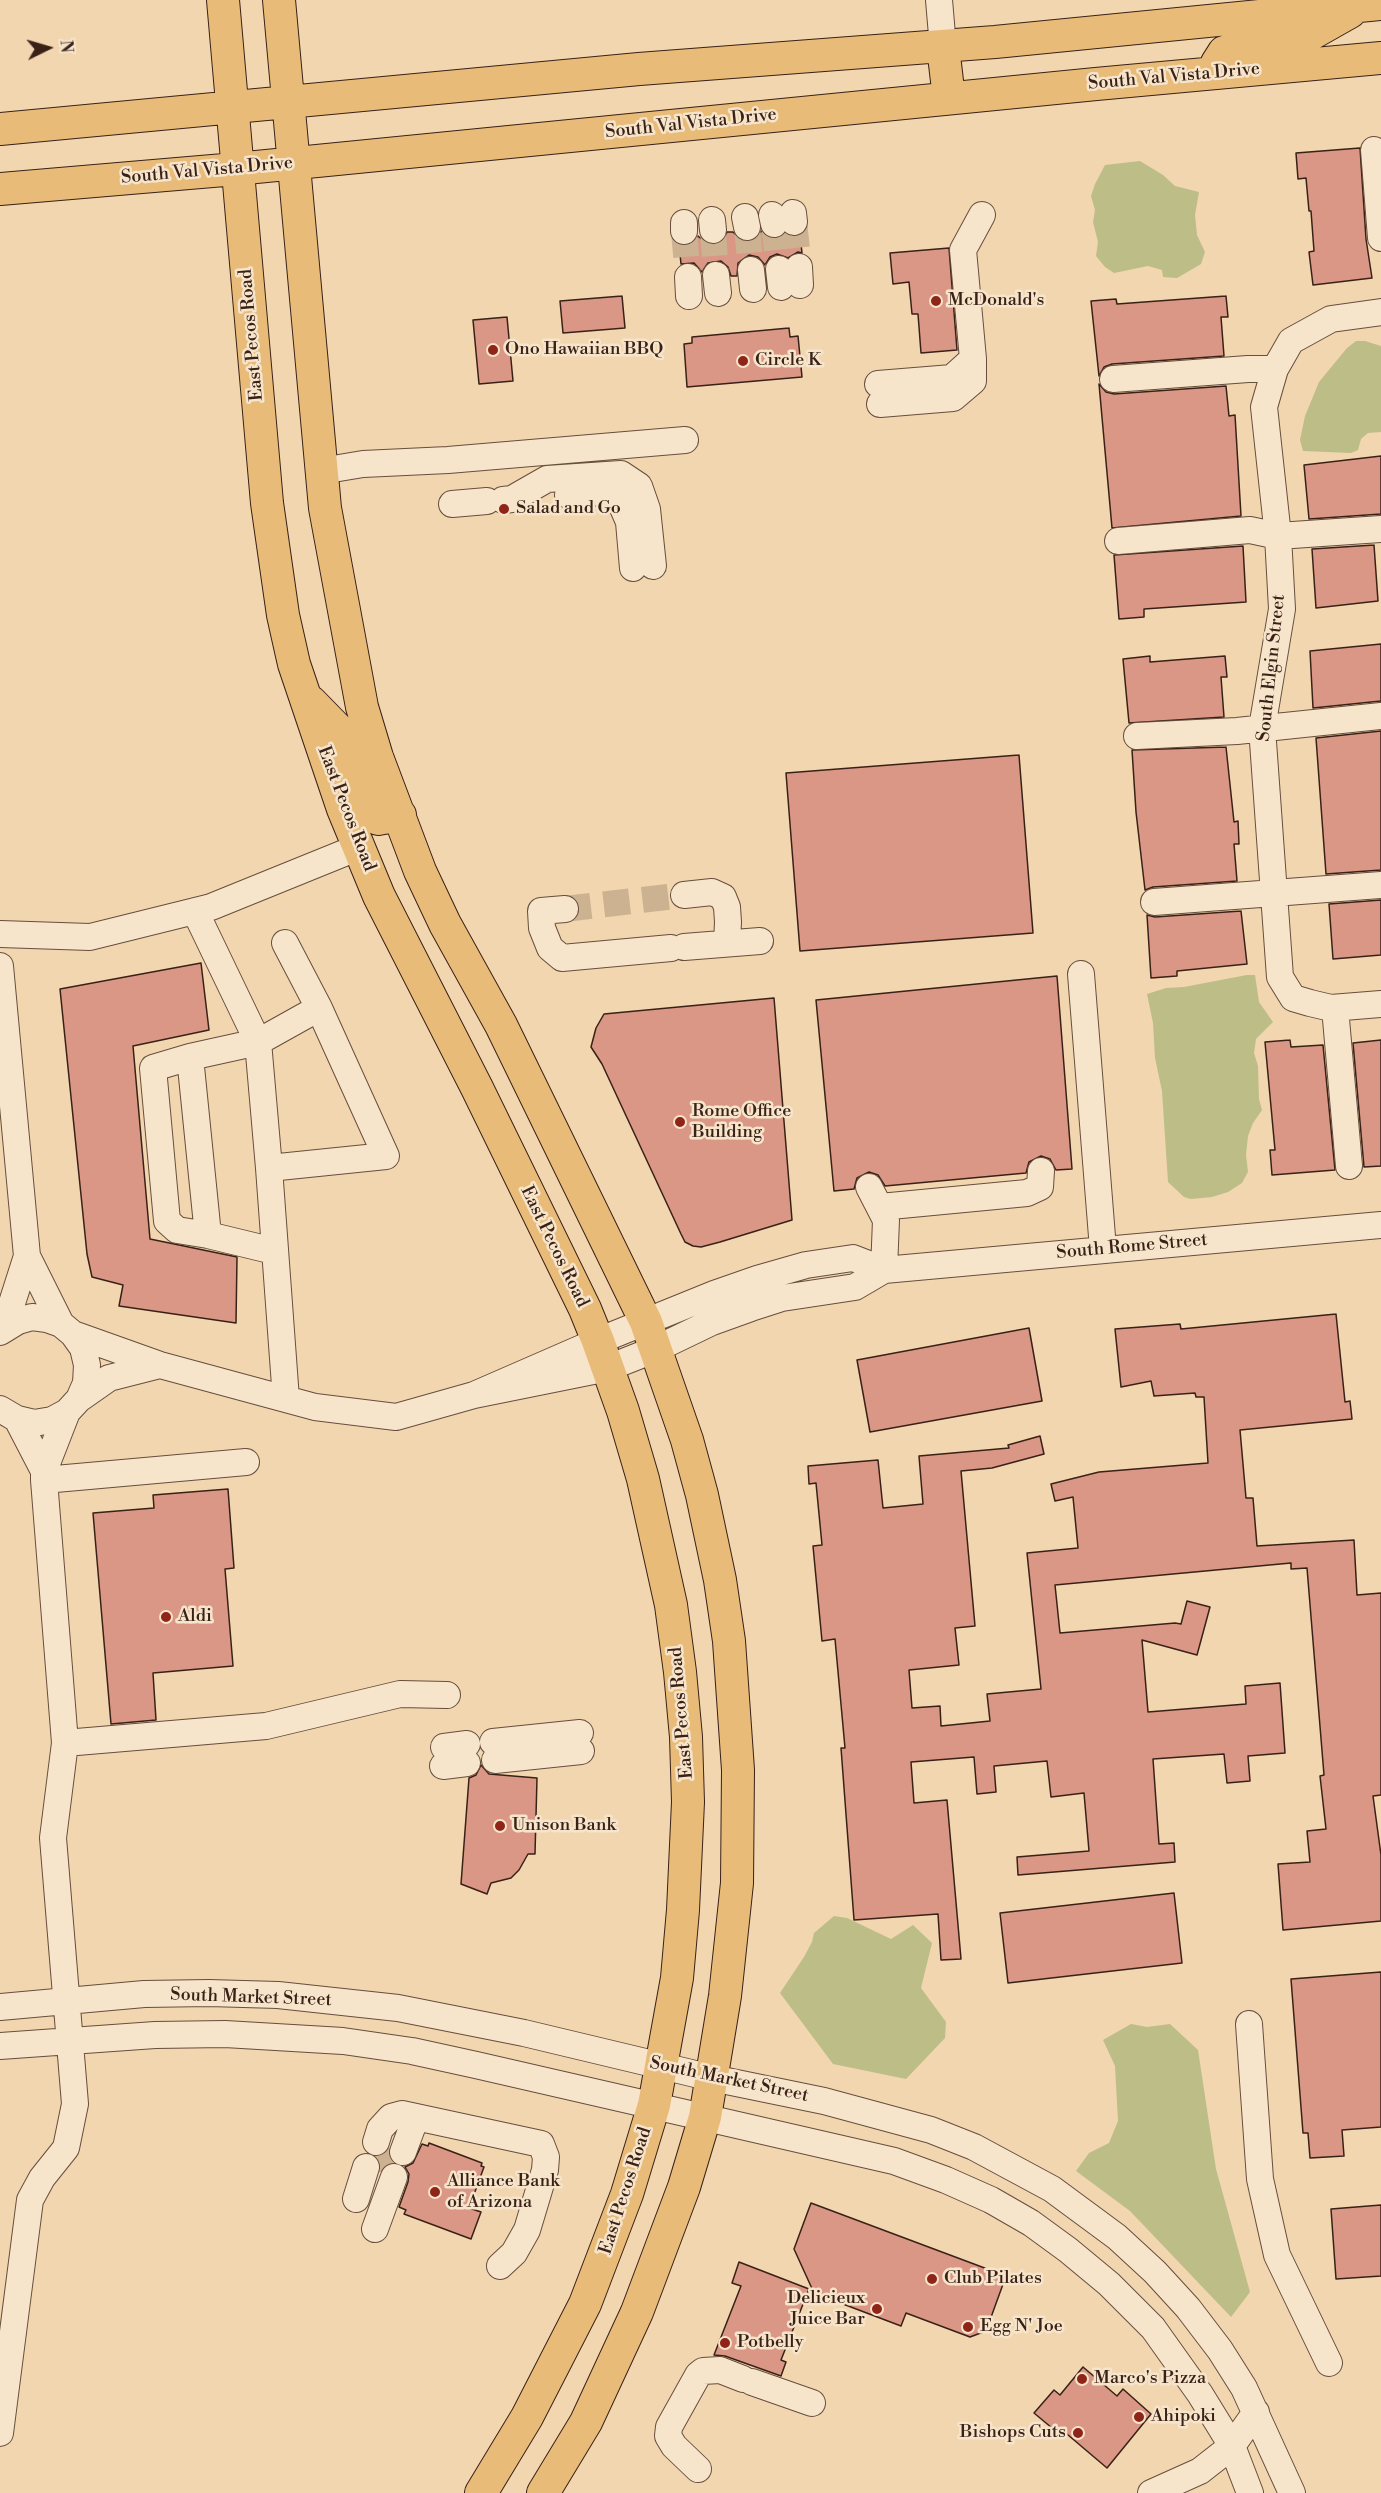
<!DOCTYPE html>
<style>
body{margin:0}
#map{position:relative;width:1381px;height:2493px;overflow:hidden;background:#f1d6af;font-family:"Libre Bodoni",serif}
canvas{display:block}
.north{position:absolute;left:18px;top:18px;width:60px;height:60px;-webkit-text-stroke:4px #f6e4cb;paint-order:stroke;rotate:85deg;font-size:16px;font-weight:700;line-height:24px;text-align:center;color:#392117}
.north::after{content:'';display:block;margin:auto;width:21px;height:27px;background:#392117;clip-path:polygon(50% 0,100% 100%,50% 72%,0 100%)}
</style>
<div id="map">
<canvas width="1381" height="2493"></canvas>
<div class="north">N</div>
</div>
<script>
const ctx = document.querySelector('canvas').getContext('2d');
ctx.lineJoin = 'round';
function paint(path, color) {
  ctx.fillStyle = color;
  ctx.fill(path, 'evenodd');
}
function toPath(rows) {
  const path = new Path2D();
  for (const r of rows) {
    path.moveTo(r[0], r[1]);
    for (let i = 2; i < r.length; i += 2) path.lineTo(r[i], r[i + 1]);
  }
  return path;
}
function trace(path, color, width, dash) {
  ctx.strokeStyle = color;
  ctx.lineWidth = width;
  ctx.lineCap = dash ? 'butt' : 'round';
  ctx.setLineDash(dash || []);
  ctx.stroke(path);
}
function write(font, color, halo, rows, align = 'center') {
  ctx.font = font + ' "Libre Bodoni",serif';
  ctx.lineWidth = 5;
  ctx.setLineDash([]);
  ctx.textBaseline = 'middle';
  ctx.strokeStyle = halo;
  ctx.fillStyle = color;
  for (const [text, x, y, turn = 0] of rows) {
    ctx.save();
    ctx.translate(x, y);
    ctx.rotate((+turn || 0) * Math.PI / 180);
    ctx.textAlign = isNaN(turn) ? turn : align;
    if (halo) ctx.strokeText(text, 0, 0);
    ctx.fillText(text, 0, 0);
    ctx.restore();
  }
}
paint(toPath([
 [1140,161,1163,175,1175,186,1199,192,1195,215,1197,235,1205,252,1201,264,1177,278,1163,277,1162,270,1148,266,1114,273,1105,267,1096,256,1098,242,1093,222,1095,210,1091,196,1095,184,1105,165],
 [1356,341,1365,341,1381,346,1381,432,1368,433,1361,439,1358,450,1351,453,1303,451,1300,440,1305,416,1319,382,1347,348],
 [1247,975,1255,975,1259,1002,1273,1022,1256,1039,1254,1053,1258,1066,1259,1099,1262,1110,1253,1123,1248,1136,1246,1155,1248,1172,1242,1183,1228,1192,1212,1197,1191,1199,1184,1197,1168,1182,1162,1091,1155,1058,1153,1023,1147,994,1166,988,1184,987],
 [834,1916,847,1918,891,1939,913,1925,932,1943,921,1988,946,2022,945,2038,906,2079,833,2064,780,1993,804,1957,812,1942,814,1933],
 [1131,2024,1147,2027,1170,2024,1198,2050,1216,2169,1250,2292,1231,2317,1130,2211,1076,2171,1089,2153,1109,2143,1118,2121,1115,2066,1103,2040]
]), '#bdbd88');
const building = toPath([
 [1360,148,1366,239,1372,278,1313,285,1309,252,1314,251,1311,211,1309,211,1306,178,1298,179,1296,153,1360,148],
 [761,231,770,238,778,238,785,234,795,237,800,235,802,253,798,252,788,258,777,254,770,257,765,265,758,257,749,255,738,263,737,276,731,276,728,267,721,261,708,263,702,272,694,263,681,264,679,245,691,244,698,236,706,243,714,245,722,242,727,232,733,232,742,241,749,242,757,238,761,231],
 [949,248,957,350,921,353,918,314,912,314,909,282,893,284,890,253,949,248],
 [622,296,625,328,563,333,560,301,622,296],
 [1226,296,1228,317,1221,317,1224,356,1112,364,1104,367,1099,376,1091,301,1116,299,1117,304,1226,296],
 [507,317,513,381,479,384,473,320,507,317],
 [789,328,790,337,798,336,802,377,687,387,684,344,692,343,692,337,789,328],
 [1099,384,1106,392,1114,394,1226,386,1229,416,1235,415,1241,516,1112,528,1099,384],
 [1381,456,1381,514,1309,519,1304,465,1381,456],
 [1374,545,1378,601,1316,608,1312,549,1374,545],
 [1243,546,1246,602,1144,609,1144,617,1119,619,1114,555,1243,546],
 [1381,644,1381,701,1313,708,1310,651,1381,644],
 [1150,656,1150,662,1225,656,1227,677,1221,677,1224,717,1129,723,1123,659,1150,656],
 [1381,731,1381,870,1326,874,1316,738,1381,731],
 [1226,747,1234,822,1238,821,1239,844,1234,844,1237,881,1153,887,1145,890,1136,812,1132,750,1226,747],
 [1019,755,1033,933,800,951,786,773,1019,755],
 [1381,900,1381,955,1333,959,1329,904,1381,900],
 [1241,911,1247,964,1177,971,1177,976,1151,978,1147,915,1155,917,1241,911],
 [201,963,209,1030,133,1046,150,1239,237,1257,236,1323,119,1306,123,1285,92,1277,87,1254,60,989,201,963],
 [1057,976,1072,1169,1056,1170,1050,1159,1041,1156,1029,1162,1026,1173,885,1186,878,1175,869,1172,857,1178,854,1189,834,1191,816,1000,1057,976],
 [774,998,792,1220,720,1242,701,1247,693,1246,685,1242,681,1234,602,1064,591,1047,596,1028,604,1014,774,998],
 [1290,1040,1291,1047,1323,1045,1335,1170,1272,1175,1270,1150,1275,1150,1265,1042,1290,1040],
 [1381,1040,1381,1166,1364,1167,1353,1043,1381,1040],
 [1336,1314,1345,1402,1350,1401,1352,1419,1240,1430,1246,1498,1253,1498,1257,1546,1354,1540,1357,1595,1381,1593,1381,1795,1373,1796,1381,1855,1381,1921,1283,1930,1278,1864,1310,1862,1307,1831,1326,1829,1320,1776,1324,1775,1307,1568,1291,1569,1291,1563,1055,1585,1060,1633,1175,1623,1181,1624,1187,1601,1210,1607,1197,1655,1142,1640,1148,1712,1246,1704,1245,1686,1280,1683,1285,1753,1248,1756,1250,1781,1227,1783,1224,1754,1153,1759,1159,1844,1174,1843,1175,1862,1018,1875,1017,1857,1089,1851,1084,1793,1051,1797,1047,1761,994,1766,996,1792,977,1794,974,1757,911,1762,914,1803,947,1800,961,1959,941,1960,938,1914,854,1920,841,1748,845,1748,835,1639,822,1641,813,1546,822,1545,816,1483,809,1484,808,1466,878,1460,883,1508,923,1504,919,1456,1009,1448,1008,1445,1040,1436,1044,1454,992,1468,961,1471,975,1626,955,1628,959,1665,909,1670,912,1708,940,1706,941,1726,990,1721,987,1694,1041,1689,1027,1553,1078,1548,1073,1497,1055,1501,1051,1484,1099,1472,1208,1463,1204,1397,1196,1397,1195,1393,1154,1396,1151,1381,1121,1387,1115,1329,1180,1324,1181,1329,1336,1314],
 [1029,1328,1042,1401,870,1432,857,1360,1029,1328],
 [228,1489,234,1568,225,1569,233,1666,153,1673,156,1720,111,1724,93,1513,154,1508,153,1495,228,1489],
 [481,1765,489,1774,537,1778,535,1854,528,1854,519,1870,511,1878,491,1883,487,1894,461,1884,469,1778,476,1775,481,1765],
 [1174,1893,1182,1963,1008,1983,1000,1913,1174,1893],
 [1381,1972,1381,2127,1342,2130,1344,2156,1310,2158,1308,2133,1303,2133,1291,1979,1381,1972],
 [429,2143,482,2163,481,2166,484,2167,469,2208,481,2212,471,2239,404,2214,406,2210,399,2207,408,2182,409,2174,405,2167,413,2163,422,2144,428,2146,429,2143],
 [389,2149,388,2155,392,2162,385,2165,380,2171,380,2163,377,2157,386,2153,389,2149],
 [811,2203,1006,2276,986,2331,970,2337,906,2313,901,2326,814,2293,794,2249,811,2203],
 [1381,2205,1381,2276,1336,2279,1331,2209,1381,2205],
 [739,2262,809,2289,781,2360,786,2362,781,2376,725,2356,714,2355,741,2286,732,2283,739,2262],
 [1083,2367,1117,2396,1123,2389,1151,2414,1107,2468,1061,2429,1058,2433,1034,2413,1054,2390,1060,2395,1083,2367]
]);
paint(building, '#da9786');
trace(building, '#392117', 1.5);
trace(toPath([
 [794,222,799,267],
 [774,224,779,269],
 [747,227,751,270],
 [713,230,716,275],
 [684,231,688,277],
 [565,909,684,895],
 [380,2172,389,2147]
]), '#ccb291', 26, [26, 13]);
const minor = toPath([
 [939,0,943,47],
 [1374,150,1381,238],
 [793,213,794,222],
 [772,215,774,224],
 [745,217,747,227],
 [712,220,713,230],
 [684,223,684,231],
 [799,267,800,285],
 [779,269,781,287],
 [751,270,753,289],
 [716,275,718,293],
 [688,277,689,296],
 [1381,312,1331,319,1291,341,1275,369,1264,407,1278,536,1282,609,1262,728,1280,977,1293,998,1310,1003,1331,1008,1381,1004],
 [1113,379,1248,369,1275,369],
 [878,384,952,378,973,359],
 [880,404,953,398,973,381,973,359,963,250,982,215],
 [321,471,363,464,448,460,685,440],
 [568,495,598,492,620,501,629,522,633,568],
 [503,500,512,499,547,479,621,474,639,486,647,509,653,566],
 [452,504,487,501],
 [1118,541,1250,530,1278,536,1381,529],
 [1137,736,1237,731,1381,716],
 [684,895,712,892,723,897,727,907,728,922,727,943],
 [1154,902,1381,885],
 [565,909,541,911,542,928,550,948,562,958,671,948],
 [195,911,258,1042,269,1168],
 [0,934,90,937,211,907,359,847],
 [684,947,760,941],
 [0,966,27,1256,61,1324],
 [1081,974,1103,1249],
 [1335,1008,1349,1166],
 [190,1057,153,1068,167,1221,177,1230,208,1235],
 [869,1187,886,1220,884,1270],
 [880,1207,1027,1193,1040,1187,1041,1171],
 [274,1251,208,1235,190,1057,258,1042,319,1008,285,943],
 [4,1328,27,1256],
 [0,1332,18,1321,32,1317,47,1319,61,1324,73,1334,83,1348,87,1365,86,1383,79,1399,67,1412,52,1420,34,1423,17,1419,0,1409],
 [73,1334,160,1365,315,1407,396,1417,474,1395,598,1341,714,1294,757,1279,806,1265,853,1258,884,1270],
 [474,1395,608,1368,656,1349,712,1322,751,1308,782,1298,855,1287,884,1270,1381,1225],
 [79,1399,109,1378,160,1365],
 [286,1399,269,1168,386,1156,319,1008],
 [44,1471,67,1412],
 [44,1480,246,1462],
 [493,1742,580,1733],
 [65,1743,266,1726,400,1694,447,1695],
 [444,1747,467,1744],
 [495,1760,581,1751],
 [443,1766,467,1763],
 [0,2007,144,1994,209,1993,278,1995,398,2008,524,2033,712,2078,824,2101,931,2130,974,2147,1052,2189,1117,2237,1155,2272,1188,2308,1220,2350,1244,2388,1292,2493],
 [1249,2024,1260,2179,1277,2255,1329,2363],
 [0,2046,155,2035,225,2034,343,2041,412,2051,476,2065,894,2161,946,2180,991,2200,1031,2223,1068,2250,1109,2284,1153,2328,1200,2394,1232,2446,1250,2493],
 [376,2142,380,2129,391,2117,402,2114,541,2144,546,2157,545,2170,527,2230,514,2253,500,2266],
 [403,2152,416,2117],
 [356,2199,366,2167],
 [375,2229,394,2177],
 [752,2382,812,2403],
 [0,2433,30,2200,42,2178,66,2148,75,2104,53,1838,65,1743,44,1480,44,1471,17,1419],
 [698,2469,674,2446,668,2436,669,2427,698,2375,703,2371,720,2370,743,2379],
 [1151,2493,1200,2471,1232,2446,1256,2412]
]);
const major = toPath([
 [223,0,267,503,283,615,294,664,343,809,379,896,477,1088,585,1309,598,1341,623,1411,643,1479,671,1605,680,1672,686,1737,688,1802,683,1910,677,1978,654,2105,627,2194,585,2304,527,2417,481,2493],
 [279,0,325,508,362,707,377,757,420,871,445,924,501,1025,646,1322,687,1440,702,1495,720,1580,729,1641,738,1770,737,1883,725,1996,705,2117,684,2187,637,2312,586,2422,543,2493],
 [943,47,949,98],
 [1215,73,1217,63,1224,52,1247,44,1304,38,1350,12],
 [0,129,639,69,995,42,1381,4],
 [0,189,236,169,1096,84,1381,58],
 [311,702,348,740,372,815,378,819,400,815]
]);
trace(minor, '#674e3d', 28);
trace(major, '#392117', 34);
trace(minor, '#f6e4cb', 26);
trace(major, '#e8bb78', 32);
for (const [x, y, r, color] of [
 [936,301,6,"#8f2418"],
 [493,350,6,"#8f2418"],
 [743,361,6,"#8f2418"],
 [504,509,6,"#8f2418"],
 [680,1122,6,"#8f2418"],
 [166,1617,6,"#8f2418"],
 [500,1826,6,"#8f2418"],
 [435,2192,6,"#8f2418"],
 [932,2279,6,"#8f2418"],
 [877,2309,6,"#8f2418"],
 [968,2327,6,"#8f2418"],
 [725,2343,6,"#8f2418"],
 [1082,2379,6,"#8f2418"],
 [1139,2417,6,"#8f2418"],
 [1078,2433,6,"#8f2418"]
]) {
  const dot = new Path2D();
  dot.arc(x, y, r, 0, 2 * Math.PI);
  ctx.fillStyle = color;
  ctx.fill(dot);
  trace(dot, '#f6e4cb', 2);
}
write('18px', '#392117', '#f6e4cb', [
 ["South Val Vista Drive",1174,77,-5],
 ["South Val Vista Drive",691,124,-6],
 ["South Val Vista Drive",207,171,-5],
 ["East Pecos Road",252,335,-95],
 ["South Elgin Street",1272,668,-84],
 ["East Pecos Road",346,809,69],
 ["East Pecos Road",554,1247,64],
 ["South Rome Street",1132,1247,-5],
 ["East Pecos Road",682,1713,-95],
 ["South Market Street",251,1998,2],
 ["South Market Street",729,2080,12],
 ["East Pecos Road",626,2191,-72]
]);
write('18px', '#392117', '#f6e4cb', [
 ["McDonald's",948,301],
 ["Ono Hawaiian BBQ",505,350],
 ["Circle K",755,361],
 ["Salad and Go",516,509],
 ["Rome Office",692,1112],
 ["Building",692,1133],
 ["Aldi",178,1617],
 ["Unison Bank",512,1826],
 ["Alliance Bank",447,2182],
 ["of Arizona",447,2203],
 ["Club Pilates",944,2279],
 ["Delicieux",865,2299,"right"],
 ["Juice Bar",865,2320,"right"],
 ["Egg N' Joe",980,2327],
 ["Potbelly",737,2343],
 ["Marco's Pizza",1094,2379],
 ["Ahipoki",1151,2417],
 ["Bishops Cuts",1066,2433,"right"]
], 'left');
</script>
